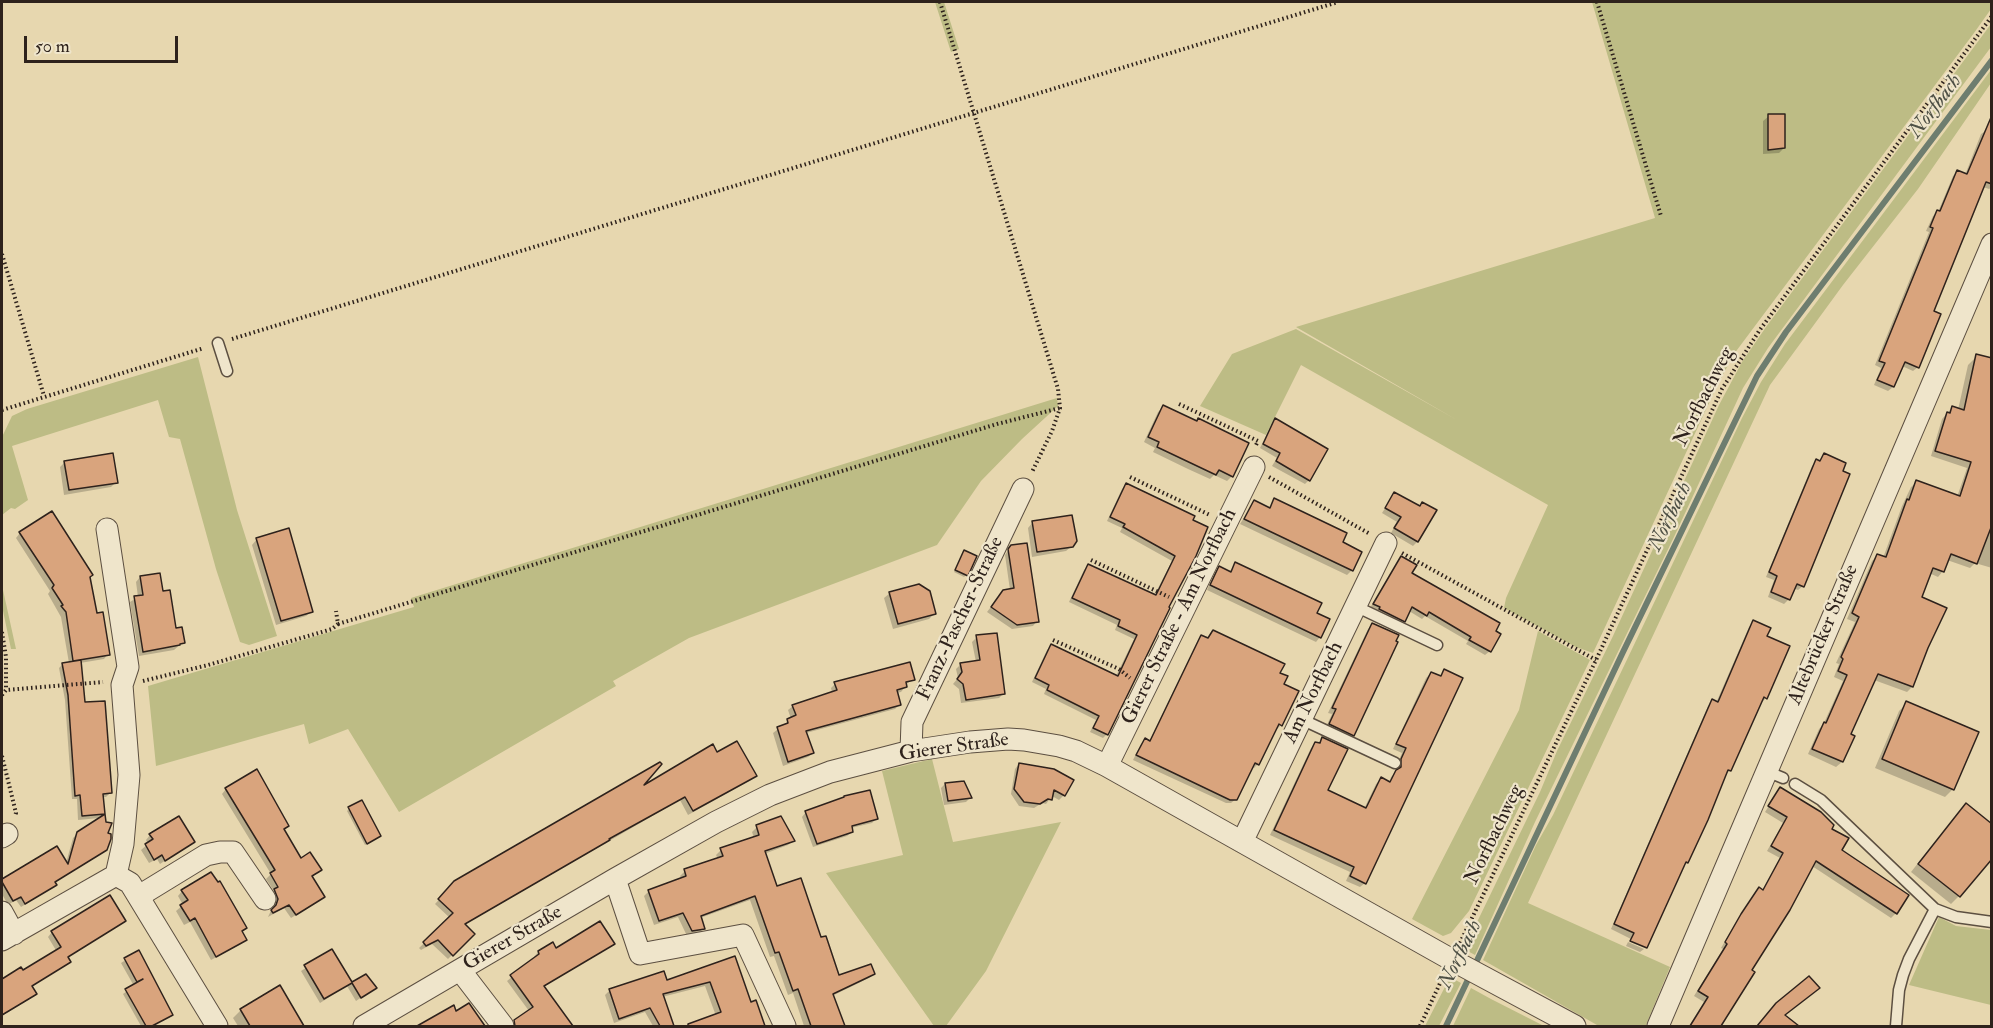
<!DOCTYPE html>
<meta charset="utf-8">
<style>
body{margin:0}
#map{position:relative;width:1993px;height:1028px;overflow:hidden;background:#e7d7af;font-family:"IM FELL Double Pica",serif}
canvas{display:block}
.frame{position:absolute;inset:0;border:3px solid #2e221c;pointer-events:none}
.scale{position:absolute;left:24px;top:36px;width:154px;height:27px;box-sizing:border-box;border:3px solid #2e221c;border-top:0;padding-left:8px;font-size:18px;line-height:21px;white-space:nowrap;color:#2e221c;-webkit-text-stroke:4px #efe5cb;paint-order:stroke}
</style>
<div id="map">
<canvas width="1993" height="1028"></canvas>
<div class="frame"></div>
<div class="scale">50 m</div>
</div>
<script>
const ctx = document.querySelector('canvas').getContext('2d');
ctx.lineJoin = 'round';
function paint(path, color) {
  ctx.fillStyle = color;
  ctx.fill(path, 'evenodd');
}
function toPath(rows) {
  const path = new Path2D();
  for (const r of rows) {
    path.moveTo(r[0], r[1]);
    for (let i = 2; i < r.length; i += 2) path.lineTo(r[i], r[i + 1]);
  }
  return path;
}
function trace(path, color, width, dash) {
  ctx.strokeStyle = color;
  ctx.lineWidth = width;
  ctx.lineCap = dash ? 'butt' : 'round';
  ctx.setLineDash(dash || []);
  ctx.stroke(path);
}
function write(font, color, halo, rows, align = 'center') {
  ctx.font = font + ' "IM FELL Double Pica",serif';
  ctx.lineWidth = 4.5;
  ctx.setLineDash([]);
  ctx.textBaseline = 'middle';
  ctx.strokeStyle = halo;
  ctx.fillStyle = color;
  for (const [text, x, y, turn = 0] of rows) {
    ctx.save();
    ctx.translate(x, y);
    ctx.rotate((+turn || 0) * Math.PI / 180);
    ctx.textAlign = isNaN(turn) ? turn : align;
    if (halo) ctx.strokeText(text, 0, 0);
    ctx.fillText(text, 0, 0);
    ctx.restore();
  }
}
paint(toPath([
 [935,2,944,2,959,49,951,52],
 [1592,2,1991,2,1991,9,1974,33,1734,354,1717,386,1593,653,1576,647,1504,608,1506,598,1548,505,1301,365,1266,435,1200,406,1232,354,1296,329,1457,420,1296,327,1655,218],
 [1991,24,1991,47,1768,348,1743,388,1674,537,1535,822,1475,955,1464,949,1540,792,1557,751,1613,636,1719,405,1742,362,1766,327],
 [1991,70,1991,83,1918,189,1843,285,1770,385,1528,903,1670,967,1646,1025,1642,1026,1604,1026,1597,1025,1483,960,1536,845,1553,815,1742,418,1761,382,1785,344],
 [198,357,237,510,277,636,249,645,240,642,216,569,180,439,169,437,158,400,12,446,28,500,15,509,11,508,2,515,2,437,12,416,27,409],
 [1057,398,1058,406,1022,439,981,481,937,545,689,638,613,681,616,686,399,812,348,729,309,744,304,724,156,766,148,686,414,607,411,598],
 [2,581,3,590,16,649,11,649,2,606],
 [1538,631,1590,660,1469,911,1451,933,1443,936,1412,919,1519,710],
 [932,759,953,842,1061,822,986,971,946,1026,934,1026,826,873,903,855,882,771],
 [1939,917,1956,926,1991,930,1991,1005,1909,985],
 [1450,977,1461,983,1439,1026,1425,1026],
 [1471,988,1491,999,1544,1026,1453,1026]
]), '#bdbc85');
paint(toPath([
 [1769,116,1784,148,1779,153,1763,154,1763,121],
 [1992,118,1992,187,1989,189,1983,187,1932,312,1918,367,1913,371,1902,366,1893,387,1888,391,1874,385,1881,368,1875,365,1929,232,1926,231,1933,216,1938,212,1953,176,1957,172,1965,175,1981,134,1987,130],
 [1977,356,1992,508,1992,568,1975,563,1970,568,1947,560,1943,571,1938,577,1929,573,1920,597,1926,648,1912,687,1907,692,1874,680,1849,735,1853,736,1842,762,1836,767,1808,754,1819,729,1823,725,1843,681,1834,677,1839,664,1836,663,1855,622,1847,619,1872,561,1877,556,1883,558,1902,506,1911,487,1917,482,1957,497,1967,468,1931,456,1942,419,1952,408,1958,410,1968,365],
 [1163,407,1232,476,1227,481,1214,475,1210,479,1188,469,1153,452,1155,448,1144,442,1158,412],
 [1276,420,1309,480,1305,484,1272,466,1277,458,1260,448,1272,424],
 [1824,455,1803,586,1798,590,1793,588,1789,599,1784,604,1768,597,1774,580,1766,577,1812,466,1817,461,1818,462],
 [65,462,116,482,111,487,64,495,60,467],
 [1126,485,1193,516,1167,607,1107,734,1103,738,1090,732,1096,720,1044,694,1046,689,1032,682,1047,650,1051,646,1116,676,1134,639,1115,630,1117,625,1069,602,1084,570,1088,566,1154,596,1172,561,1120,532,1122,528,1107,521,1122,489],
 [1395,493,1419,508,1435,511,1417,542,1413,546,1391,533,1397,522,1382,513],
 [1275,500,1341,543,1352,570,1347,575,1240,524,1254,502,1268,509],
 [1033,522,1072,546,1066,551,1032,557,1028,528],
 [20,533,89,578,96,615,108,654,104,659,80,663,84,704,111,792,106,797,102,797,103,813,99,818,78,820,77,799,72,799,65,700,59,668,63,664,69,663,61,617,48,594,50,591,16,538],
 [257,539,312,611,306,616,276,625,252,545],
 [1011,546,1037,621,1033,626,1012,629,987,612,1003,591,1010,590,1005,555],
 [963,554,966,575,964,577,954,572],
 [1401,558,1410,573,1490,651,1485,655,1466,644,1468,641,1425,616,1422,619,1409,611,1400,625,1370,608],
 [1236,564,1315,613,1320,637,1316,642,1207,590,1215,572,1220,568,1229,572],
 [140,577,162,593,175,630,183,642,174,650,139,656,130,602,138,597,136,582],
 [890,593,935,613,929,619,893,629,884,598],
 [1754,622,1766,698,1761,703,1730,770,1725,775,1645,946,1611,929,1708,706,1713,701,1716,703,1749,627],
 [1373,624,1353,735,1348,740,1325,729,1332,714,1328,713,1368,629],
 [1213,631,1282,685,1281,725,1277,729,1275,728,1258,764,1254,768,1251,767,1236,799,1231,803,1226,803,1133,760,1141,744,1145,740,1149,742,1198,641,1202,637,1207,639],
 [977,637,1004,693,999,698,961,703,959,689,953,684,958,678,956,669,961,664,976,662,972,642],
 [1445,671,1365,883,1360,887,1346,881,1350,872,1270,835,1311,748,1323,739,1326,791,1364,809,1376,784,1381,779,1389,783,1391,777,1397,771,1397,765,1402,753,1393,749,1426,678,1431,673,1439,677],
 [913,679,905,685,905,687,901,692,896,693,900,704,895,709,806,733,813,753,808,757,783,766,773,733,791,719,788,710,793,706,832,693,831,688,835,684],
 [1907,703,1953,789,1945,797,1875,768,1899,711],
 [717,754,755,775,751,780,688,815,680,800,464,925,473,934,448,959,432,944,421,950,419,948,450,918,435,904,455,882,638,789],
 [1019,764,1064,795,1059,800,1052,796,1046,804,1042,803,1034,808,1019,806,1011,794,1015,769],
 [945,784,970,798,966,802,944,805,941,788],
 [226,789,287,826,283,830,300,860,320,870,311,877,323,897,319,901,291,918,284,908,268,917,274,904,270,895,274,891,266,879,271,874,222,794],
 [1780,789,1830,830,1840,851,1896,913,1891,918,1812,866,1750,971,1753,973,1720,1026,1689,1026,1704,1002,1694,996,1723,949,1721,948,1737,921,1754,894,1759,889,1762,891,1780,858,1767,851,1783,823,1765,812],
 [349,809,379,836,365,845,347,811],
 [806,812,876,819,872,823,851,828,852,832,847,836,813,847,802,817],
 [1958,813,1959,896,1951,904,1911,872],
 [757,827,793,841,788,845,764,854,776,888,820,939,838,977,874,973,869,978,832,996,843,1026,804,1026,793,993,788,995,774,956,770,957,750,900,700,918,703,929,699,933,687,936,678,917,654,925,644,896,649,891,681,878,680,876,685,871,718,859,716,855,721,850,754,838,752,832],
 [78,833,107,834,106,849,101,854,54,883,55,885,51,889,21,907,16,900,8,905,2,894,2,880,56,848,66,863,73,838],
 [150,835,193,842,160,864,157,859,149,863,141,850,148,844,146,840],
 [182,891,245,928,241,932,245,940,241,944,211,960,190,922,184,925,176,911,183,905,178,896],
 [124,921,67,958,64,966,31,987,35,993,31,998,2,1016,2,981,21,969,22,972,57,952,48,937,52,932],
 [1628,942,1644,949,1640,952,1626,946],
 [613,944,608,948,543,987,571,1026,511,1026,529,1011,507,981,535,958,534,957,538,952],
 [332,951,352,984,366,976,375,988,356,1001,347,986,320,1003,301,971],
 [138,952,171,1015,152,1026,141,1026,123,994,134,986,121,963],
 [734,958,750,1004,755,1002,764,1026,687,1026,716,1016,705,986,662,997,673,1026,653,1026,645,1012,614,1023,605,995,610,990,667,982],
 [453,1008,455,1013,480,1021,475,1026,421,1026],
 [1771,1009,1783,1016,1797,1026,1758,1026],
 [241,1010,300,1022,296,1026,238,1026,233,1018]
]), '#0003');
trace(toPath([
 [1446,1026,1623,652,1757,376,1786,332,1992,60]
]), '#6e7d6f', 6);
const building = toPath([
 [1768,114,1785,114,1785,148,1768,150,1768,114],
 [1992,115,1992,184,1986,182,1934,311,1941,314,1919,368,1905,362,1894,387,1877,380,1885,363,1879,361,1933,228,1930,227,1937,210,1940,211,1957,170,1967,174,1992,115],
 [1976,354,1992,358,1992,525,1977,564,1951,554,1944,572,1933,568,1922,597,1947,608,1928,648,1913,687,1878,674,1851,734,1855,736,1843,762,1812,749,1824,722,1826,723,1847,675,1838,671,1843,659,1841,657,1859,617,1852,613,1877,554,1886,557,1907,499,1909,500,1916,480,1960,496,1971,462,1935,451,1947,412,1950,413,1952,406,1964,410,1976,354],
 [1163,405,1197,421,1198,418,1249,443,1233,477,1219,470,1216,475,1157,447,1159,442,1148,437,1163,405],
 [1275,418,1328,449,1310,481,1276,461,1280,453,1263,444,1275,418],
 [113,453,118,483,69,490,64,461,113,453],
 [1824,453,1846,463,1843,471,1850,474,1804,587,1797,584,1790,600,1771,592,1777,576,1769,572,1816,459,1820,461,1824,453],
 [1126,483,1195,516,1193,520,1208,527,1196,556,1169,607,1170,608,1108,735,1093,728,1099,716,1047,690,1049,685,1035,678,1051,644,1118,676,1137,635,1118,626,1120,620,1072,598,1088,564,1156,595,1175,556,1123,527,1125,524,1110,517,1126,483],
 [1394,492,1420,506,1422,502,1437,510,1418,542,1394,528,1401,517,1385,508,1394,492],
 [1274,498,1347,533,1343,542,1362,552,1353,571,1244,519,1254,500,1270,508,1274,498],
 [52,511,93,575,90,577,97,613,103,612,110,655,73,661,66,612,61,606,63,605,52,588,54,585,19,532,52,511],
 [1072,515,1077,541,1073,547,1037,552,1032,521,1072,515],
 [289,528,313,612,281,621,256,538,289,528],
 [1027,543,1039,622,1017,625,991,607,1003,590,1014,588,1008,549,1011,545,1027,543],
 [964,550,977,556,968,576,955,570,964,550],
 [1401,556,1417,565,1412,573,1500,623,1496,631,1501,634,1491,652,1469,640,1471,637,1429,612,1427,616,1412,607,1405,622,1379,609,1380,607,1373,604,1401,556],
 [1235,562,1322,603,1317,613,1330,619,1321,638,1210,585,1219,566,1231,572,1235,562],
 [160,573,163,591,170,590,176,628,182,627,185,643,180,644,180,645,143,652,134,596,143,595,140,576,160,573],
 [919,584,930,591,936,614,898,624,889,592,919,584],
 [1753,620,1771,628,1767,636,1790,646,1767,699,1764,697,1731,771,1728,770,1708,820,1688,863,1686,862,1647,948,1630,941,1634,933,1614,924,1712,699,1718,702,1753,620],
 [1372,623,1399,635,1396,641,1398,642,1354,736,1329,724,1336,709,1332,708,1372,623],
 [1213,630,1285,664,1280,673,1288,676,1284,684,1299,691,1282,726,1279,724,1259,765,1255,763,1237,800,1230,800,1136,755,1145,738,1150,741,1201,635,1208,638,1213,630],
 [997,633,1005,694,966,700,963,684,957,679,962,672,960,663,980,660,976,635,997,633],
 [81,660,85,702,105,701,112,793,103,794,105,814,82,816,80,795,75,796,68,695,62,663,81,660],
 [910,662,915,680,906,682,907,687,897,690,901,705,806,731,814,753,788,762,777,727,788,723,787,719,796,715,792,705,837,690,834,682,910,662],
 [1444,669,1463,678,1366,884,1350,876,1354,867,1274,830,1315,742,1320,743,1322,737,1348,749,1328,790,1366,808,1381,777,1390,782,1396,770,1401,767,1401,759,1406,748,1396,744,1431,672,1441,676,1444,669],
 [1906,701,1979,732,1954,790,1882,759,1906,701],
 [737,741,757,776,693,811,685,797,609,839,610,840,465,924,475,934,453,956,438,940,426,946,423,942,453,913,438,899,454,881,660,762,662,764,644,785,713,744,717,752,737,741],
 [1019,763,1054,769,1074,780,1065,796,1054,790,1052,800,1048,799,1040,804,1024,802,1014,789,1019,763],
 [257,769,289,826,284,829,301,858,310,852,322,870,312,876,325,897,296,915,289,905,273,913,271,910,276,905,278,899,274,889,278,887,270,873,275,870,225,788,257,769],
 [964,781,972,798,948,801,945,783,964,781],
 [1780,787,1821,812,1834,825,1832,829,1849,838,1842,850,1909,895,1897,914,1816,861,1790,910,1752,970,1755,972,1721,1026,1690,1026,1708,997,1698,991,1727,944,1725,942,1741,914,1759,887,1763,890,1783,853,1771,846,1787,817,1768,806,1780,787],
 [870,790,878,819,852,826,853,832,817,844,805,811,844,797,844,796,870,790],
 [362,800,381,836,367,844,348,807,362,800],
 [1966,803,1992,824,1992,859,1960,897,1918,864,1966,803],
 [105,814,106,822,112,823,108,833,111,834,111,839,107,850,55,882,57,885,25,904,21,897,13,901,2,882,2,879,57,846,68,864,77,832,105,814],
 [179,816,195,842,165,861,162,855,154,860,145,844,153,839,149,834,179,816],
 [781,816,795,841,765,851,777,886,801,878,821,937,826,936,839,975,871,964,875,974,833,994,845,1026,811,1026,798,989,793,991,779,952,775,953,755,896,701,916,705,929,692,931,683,913,659,921,648,890,686,876,684,869,723,856,720,848,759,835,756,825,781,816],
 [211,872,218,882,220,881,247,928,242,931,247,940,216,957,195,918,190,921,180,905,188,900,181,890,211,872],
 [110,895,126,921,68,957,71,962,32,986,37,994,2,1015,2,979,21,967,23,970,61,947,51,931,110,895],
 [600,921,615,944,544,986,573,1026,515,1026,514,1020,533,1007,510,975,539,954,538,951,553,942,556,948,600,921],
 [332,949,352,982,366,974,377,988,361,998,352,983,324,999,304,965,332,949],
 [139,950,173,1015,152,1026,146,1026,125,989,143,979,137,982,124,958,139,950],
 [735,956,751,1002,756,1000,765,1026,688,1026,688,1024,721,1012,710,982,663,994,674,1026,660,1026,650,1008,619,1019,609,989,664,971,667,980,735,956],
 [1809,976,1820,988,1785,1015,1799,1026,1757,1026,1776,1003,1809,976],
 [280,985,304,1026,250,1026,240,1009,280,985],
 [469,1003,485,1026,417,1026,454,1005,456,1011,469,1003]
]);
paint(building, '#d9a47d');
trace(building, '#2e221c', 1.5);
const lane = toPath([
 [218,343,227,371],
 [1355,606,1437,645],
 [1301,719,1395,763],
 [1766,771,1783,778],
 [1795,784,1821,800,1935,909,1956,917,1992,922],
 [1896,1026,1899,990,1903,975,1909,959,1935,909]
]);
const street = toPath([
 [107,529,128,667,122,685,129,775,123,844,116,875],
 [911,751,912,722,1023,489],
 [1107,766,1254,467],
 [2,837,7,834],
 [1242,842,1386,543],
 [615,879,640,954,743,935,785,1026],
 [139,896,206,855,220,852,233,852,265,899],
 [2,912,14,934],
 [2,940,116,875,130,883,217,1026],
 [460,970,503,1026],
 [364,1026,615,879,716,822,770,795,830,772,911,751,970,742,1008,739,1024,740,1059,746,1076,751,1107,766,1452,960,1575,1026],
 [1658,1026,1992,244]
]);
trace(lane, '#5c4f41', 13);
trace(street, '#5c4f41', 23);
trace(toPath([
 [940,2,1058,389,1060,408,1052,431,1032,472],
 [1597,2,1661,216],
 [2,254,44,396],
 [232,339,1338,2],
 [1179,404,1258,441,1255,447],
 [2,410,204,348],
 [1130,477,1210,515],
 [1269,477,1370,534],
 [1402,553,1596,660],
 [1091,560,1169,597],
 [338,624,997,424,1060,408],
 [2,632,6,657,6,690],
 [1053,640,1119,669,1130,678],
 [143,681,208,665,332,629,338,624,336,611],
 [2,695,6,690,103,682],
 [2,756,16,813,15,816],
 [1460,943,1596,660,1722,389,1759,331,1992,16],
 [1420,1026,1443,977]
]), '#2e221c', 4, [1.5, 3]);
trace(lane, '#efe5cb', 10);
trace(street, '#efe5cb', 21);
write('20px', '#2e221c', '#efe5cb', [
 ["Norfbachweg",1705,397,-63],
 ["Gierer Straße - Am Norfbach",1180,617,-64],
 ["Franz-Pascher-Straße",961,619,-65],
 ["Altebrücker Straße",1824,635,-67],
 ["Am Norfbach",1314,693,-64],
 ["Gierer Straße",954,748,-8],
 ["Norfbachweg",1495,835,-64],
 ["Gierer Straße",513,939,-30]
]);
write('italic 21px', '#4e5045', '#efe5cb', [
 ["Norfbach",1936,107,-53],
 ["Norfbach",1671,517,-64],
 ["Norfbach",1461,955,-64]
]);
</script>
